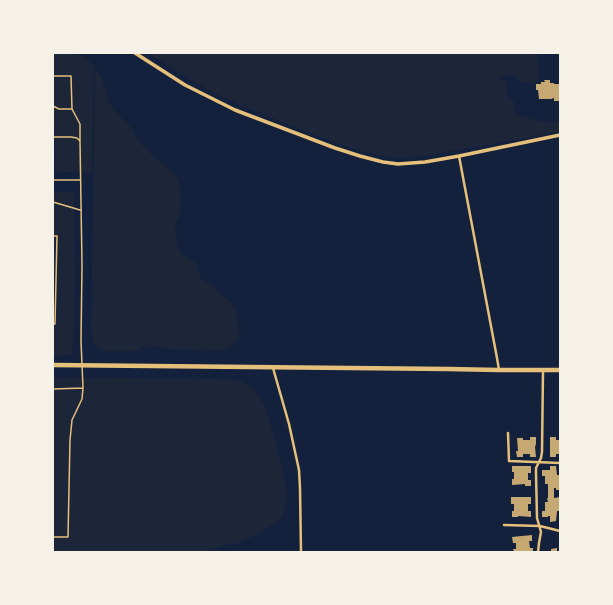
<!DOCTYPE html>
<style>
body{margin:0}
#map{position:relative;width:613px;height:605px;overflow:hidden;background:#14213d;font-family:Merriweather,serif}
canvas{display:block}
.frame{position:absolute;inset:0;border:54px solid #f6f1e7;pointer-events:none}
</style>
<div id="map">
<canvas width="613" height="605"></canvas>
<div class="frame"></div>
</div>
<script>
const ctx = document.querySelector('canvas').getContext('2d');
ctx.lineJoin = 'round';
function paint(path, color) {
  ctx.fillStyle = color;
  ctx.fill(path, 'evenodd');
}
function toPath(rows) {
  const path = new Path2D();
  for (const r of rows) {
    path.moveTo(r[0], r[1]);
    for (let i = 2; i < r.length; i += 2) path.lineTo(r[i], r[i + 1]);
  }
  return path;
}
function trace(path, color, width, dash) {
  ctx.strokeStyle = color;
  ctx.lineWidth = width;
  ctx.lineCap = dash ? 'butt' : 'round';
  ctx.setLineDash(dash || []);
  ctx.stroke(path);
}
paint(toPath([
 [54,53,73,53,86,58,94,66,92,173,74,172,58,172,56,170,55,139,55,131,53,130,53,55],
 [148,53,532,53,537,55,539,79,537,82,534,83,528,83,523,82,511,75,504,76,498,79,505,80,506,86,506,93,510,98,514,101,514,107,516,114,539,121,549,122,560,121,560,132,417,157,402,158,382,156,361,151,336,143,254,111,214,93,183,75],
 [95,68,101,77,109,102,114,110,118,114,126,121,131,127,138,141,157,160,173,172,176,177,179,183,181,197,180,214,175,224,176,239,178,247,181,253,196,263,201,278,227,299,232,305,236,311,238,324,239,336,238,340,232,346,229,348,224,350,214,351,169,349,160,348,154,346,145,346,141,347,140,351,104,351,95,346,93,342,91,330],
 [53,192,74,192,75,280,74,318,72,355,53,356],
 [53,377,222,379,240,381,248,385,253,389,258,395,263,403,267,413,283,469,287,494,286,503,283,514,279,520,259,534,238,543,221,546,209,552,53,552]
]), '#1d2539');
paint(toPath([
 [544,80,550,80,550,83,554,83,554,84,560,84,559,101,554,101,554,98,551,99,539,99,538,90,536,90,536,84,541,84,541,82,545,82],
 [530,437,536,437,536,444,535,447,536,457,530,457,530,454,523,454,523,457,517,457,516,451,518,451,517,438,523,438,523,440,530,440],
 [550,437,556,437,556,440,560,440,560,454,556,454,556,457,550,457],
 [512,466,531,466,531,473,528,473,528,480,531,480,531,486,525,486,525,484,512,485,512,479,514,479,514,472,512,472],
 [550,466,556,466,557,475,559,475,559,484,560,484,560,490,556,490,556,488,554,488,554,498,560,497,559,511,557,511,556,521,550,522,550,516,548,516,548,517,542,517,542,511,545,511,545,502,548,502,547,498,548,498,548,484,545,484,545,476,542,476,542,470,550,470],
 [511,497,531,497,531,504,528,504,528,511,531,511,531,517,518,516,518,517,512,517,512,511,514,511,514,504,511,504],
 [532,535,532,541,529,541,530,548,533,548,533,552,514,552,513,549,516,549,516,543,513,543,512,537],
 [557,548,557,552,551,552,551,549]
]), '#c6a872');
trace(toPath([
 [53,76,71,76,72,109,59,109,53,106],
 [72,109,80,124,80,141],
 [53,137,71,137,77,138,80,141,82,265,81,341,83,388,82,399,72,420,70,440,68,537,53,537],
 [53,180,80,180],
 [53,202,80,210],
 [53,236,57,236,55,324,53,324],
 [53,389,83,388]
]), '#e5c07b', 1.5);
trace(toPath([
 [459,156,497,358,499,370],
 [273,368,289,424,299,470,300,488,301,552],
 [508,433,509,461,560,463],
 [504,525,540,526,560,531],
 [538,552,539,543,541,532,537,518,536,473,536,468,541,458,542,452,543,371]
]), '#e5c07b', 2.5);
trace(toPath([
 [135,53,185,85,235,110,335,148,360,156,383,162,398,164,425,162,459,156,560,135]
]), '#e5c07b', 3.5);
trace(toPath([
 [53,365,448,369,499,370,560,370]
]), '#e5c07b', 4.5);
</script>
